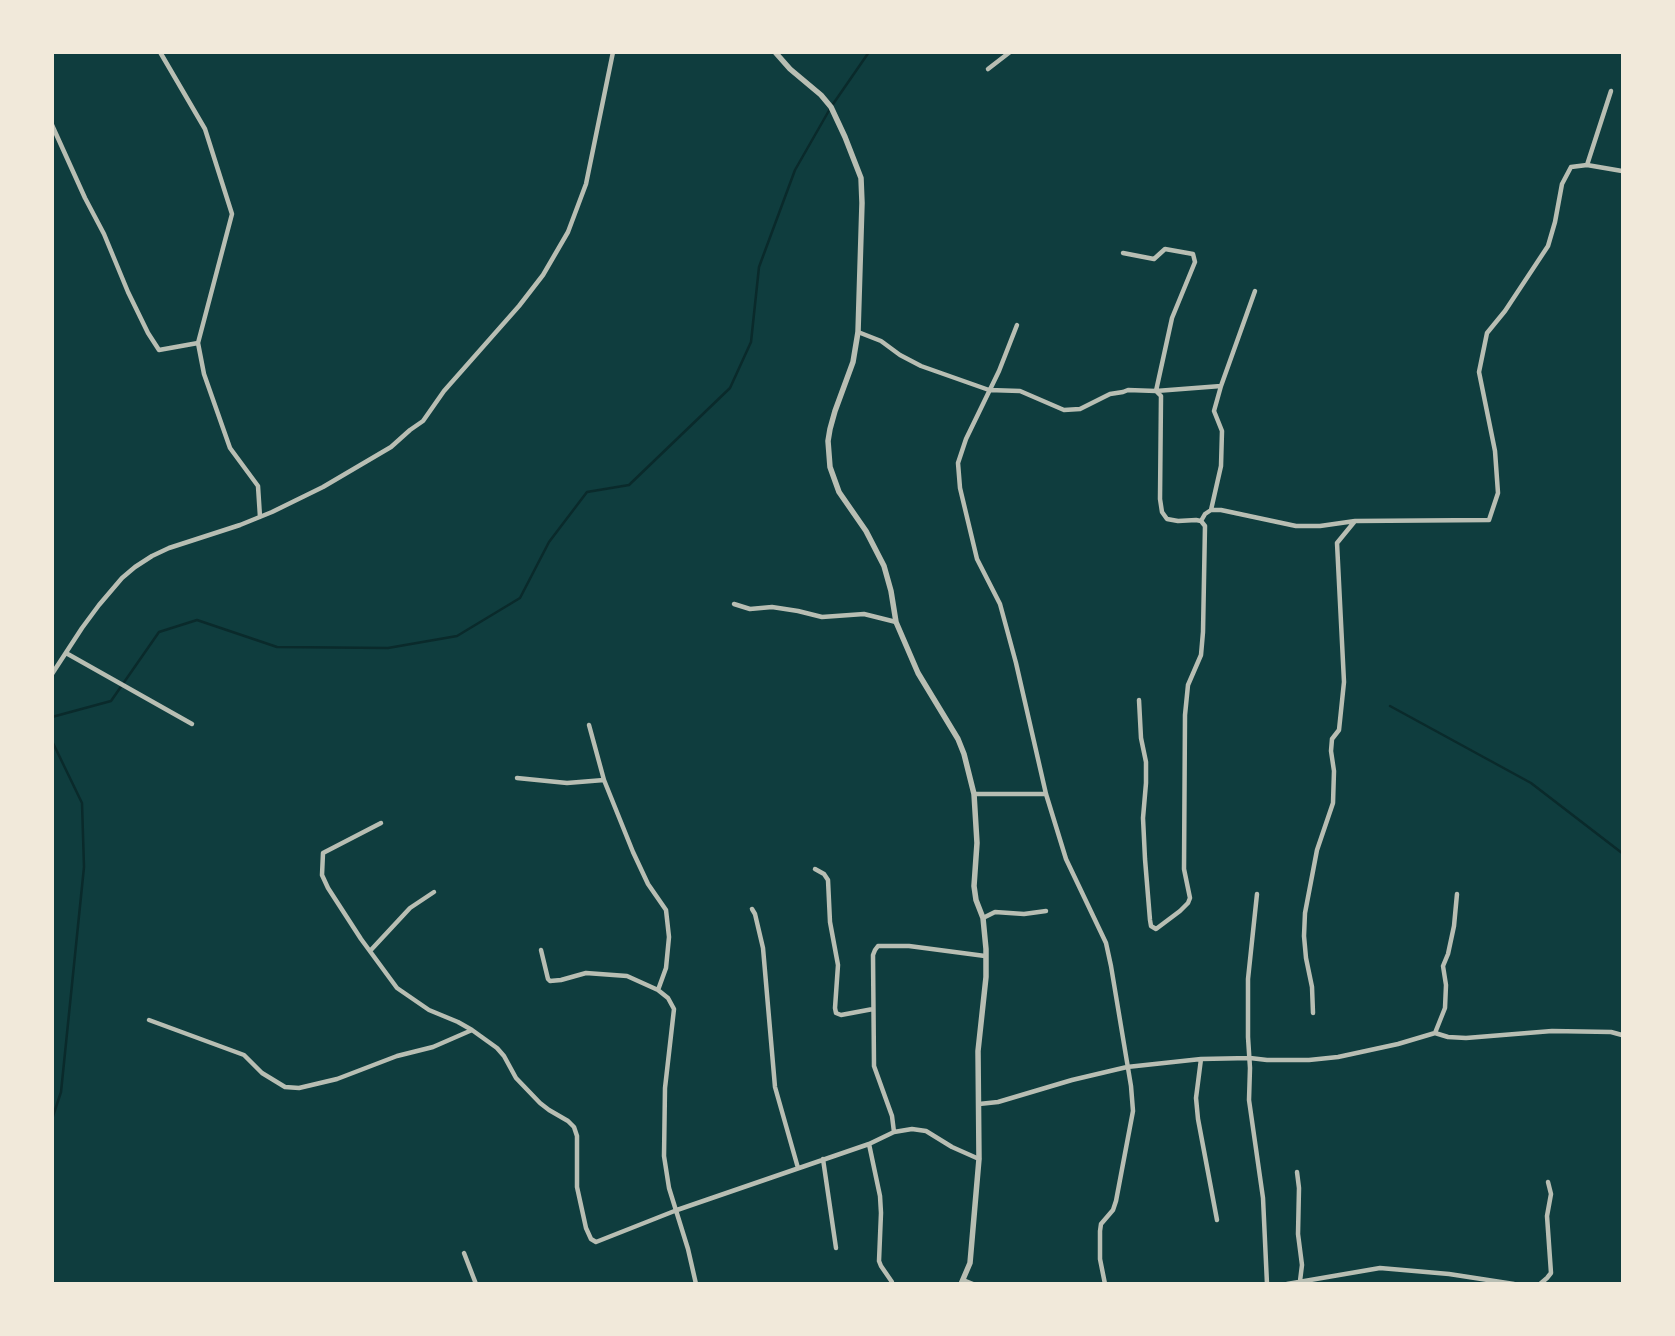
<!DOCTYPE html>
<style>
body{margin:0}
#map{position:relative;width:1675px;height:1336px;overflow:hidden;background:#0f3d3e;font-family:"PT Sans",sans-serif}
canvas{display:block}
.frame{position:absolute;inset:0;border:54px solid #f1e9da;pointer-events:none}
</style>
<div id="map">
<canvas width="1675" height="1336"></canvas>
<div class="frame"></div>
</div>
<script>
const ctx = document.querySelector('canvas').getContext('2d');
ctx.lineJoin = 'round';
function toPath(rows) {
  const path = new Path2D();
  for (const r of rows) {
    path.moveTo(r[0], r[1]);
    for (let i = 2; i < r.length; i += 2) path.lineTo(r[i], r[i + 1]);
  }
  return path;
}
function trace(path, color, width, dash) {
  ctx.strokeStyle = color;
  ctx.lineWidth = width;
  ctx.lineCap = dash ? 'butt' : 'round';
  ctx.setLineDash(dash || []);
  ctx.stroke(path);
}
trace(toPath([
 [1390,706,1531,783,1622,853],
 [52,717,111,701,159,632,197,620,277,647,388,648,457,636,520,598,549,542,587,492,629,485,730,388,751,342,759,267,795,170,831,107,869,52],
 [52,741,82,803,84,867,61,1092,52,1119]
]), '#0a2a2b', 2.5);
trace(toPath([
 [160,52,205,129,232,214,198,343,204,374,230,448,258,486,260,517],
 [988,69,1010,52],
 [52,125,85,198,104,234,128,292,148,333,159,350,198,343],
 [1587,165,1611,91],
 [1123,253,1154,259,1165,249,1193,254,1195,262,1172,318,1156,391,1221,386,1255,291],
 [1017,325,999,371,966,439,958,463,960,488,977,559,1000,604,1016,663,1046,794,1066,859,1106,943,1111,966,1131,1086,1133,1111,1116,1201,1113,1210,1101,1224,1100,1231,1100,1259,1105,1284],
 [858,332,881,341,900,355,921,366,989,390,1020,391,1064,410,1080,409,1110,394,1123,392,1128,390,1156,391,1161,396,1160,499,1162,512,1167,519,1178,521,1196,520,1201,521,1205,526,1203,632,1201,655,1188,685,1185,715,1184,869,1190,898,1188,903,1180,911,1156,929,1151,926,1150,920,1145,859,1143,818,1146,783,1146,762,1141,738,1139,700],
 [1211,510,1221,466,1222,431,1214,411,1221,386],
 [1201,521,1205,514,1211,510,1221,510,1296,526,1320,526,1355,521,1337,543,1344,682,1339,730,1332,739,1331,751,1334,771,1333,803,1317,850,1305,913,1304,936,1306,958,1312,987,1313,1013],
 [1355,521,1489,520,1498,493,1495,451,1479,372,1487,333,1505,311,1548,246,1555,222,1562,184,1571,167,1587,165,1622,171],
 [734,604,750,609,772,607,798,611,822,617,864,614,896,622],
 [66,653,192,724],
 [52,674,82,628,99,605,122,578,135,567,152,556,169,548,240,525,272,512,323,487,391,447,410,430,423,421,444,391,519,306,543,275,568,232,586,184,613,52],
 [589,725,604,780,633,852,648,884,666,910,669,937,666,968,658,990],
 [517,778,567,783,604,780],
 [974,794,1046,794],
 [815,869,824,874,828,880,830,922,838,965,835,1008,836,1013,841,1015,873,1009],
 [1257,894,1248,979,1248,1037,1250,1068,1249,1100,1263,1198,1267,1284],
 [752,909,755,914,763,948,775,1087,798,1168],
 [983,918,995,912,1024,914,1046,911],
 [541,950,548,979,550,981,561,980,586,973,627,976,658,990,668,998,674,1009,665,1088,664,1156,669,1188,688,1249,696,1284],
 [370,951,410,908,434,892],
 [149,1020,244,1055,262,1073,285,1087,299,1088,337,1079,397,1056,433,1047,472,1030,458,1022,429,1010,397,988,361,939,328,888,322,875,323,853,381,823],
 [472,1030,497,1048,504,1056,516,1078,540,1103,549,1110,568,1121,574,1127,577,1136,577,1187,586,1228,591,1239,596,1242,677,1210,869,1144,894,1132,912,1129,926,1131,952,1147,979,1159],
 [1435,1033,1445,1008,1446,985,1443,966,1448,954,1454,926,1457,894],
 [1201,1059,1196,1098,1198,1119,1217,1220],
 [979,1104,998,1102,1072,1080,1127,1067,1201,1059,1250,1058,1267,1060,1309,1060,1338,1057,1398,1044,1435,1033,1448,1037,1466,1038,1552,1031,1611,1032,1622,1035],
 [894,1132,892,1116,874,1066,873,955,875,950,878,946,909,946,985,956],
 [869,1144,880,1196,881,1213,879,1261,881,1266,892,1282],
 [823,1159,836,1248],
 [1297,1172,1299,1188,1298,1234,1302,1265,1300,1281],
 [464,1253,476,1284],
 [963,1280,973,1284],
 [1287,1284,1380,1268,1449,1274,1514,1284],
 [1540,1284,1547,1278,1551,1273,1547,1216,1551,1194,1548,1182]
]), '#b8beb3', 4.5);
trace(toPath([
 [775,52,790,69,821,95,831,107,845,137,861,178,862,203,858,332,853,362,835,411,830,429,828,441,830,467,839,492,866,531,884,566,891,591,896,622,918,673,958,739,964,754,974,794,977,843,974,886,976,900,983,918,986,949,986,977,978,1051,979,1159,970,1263,961,1284]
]), '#b8beb3', 5.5);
</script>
